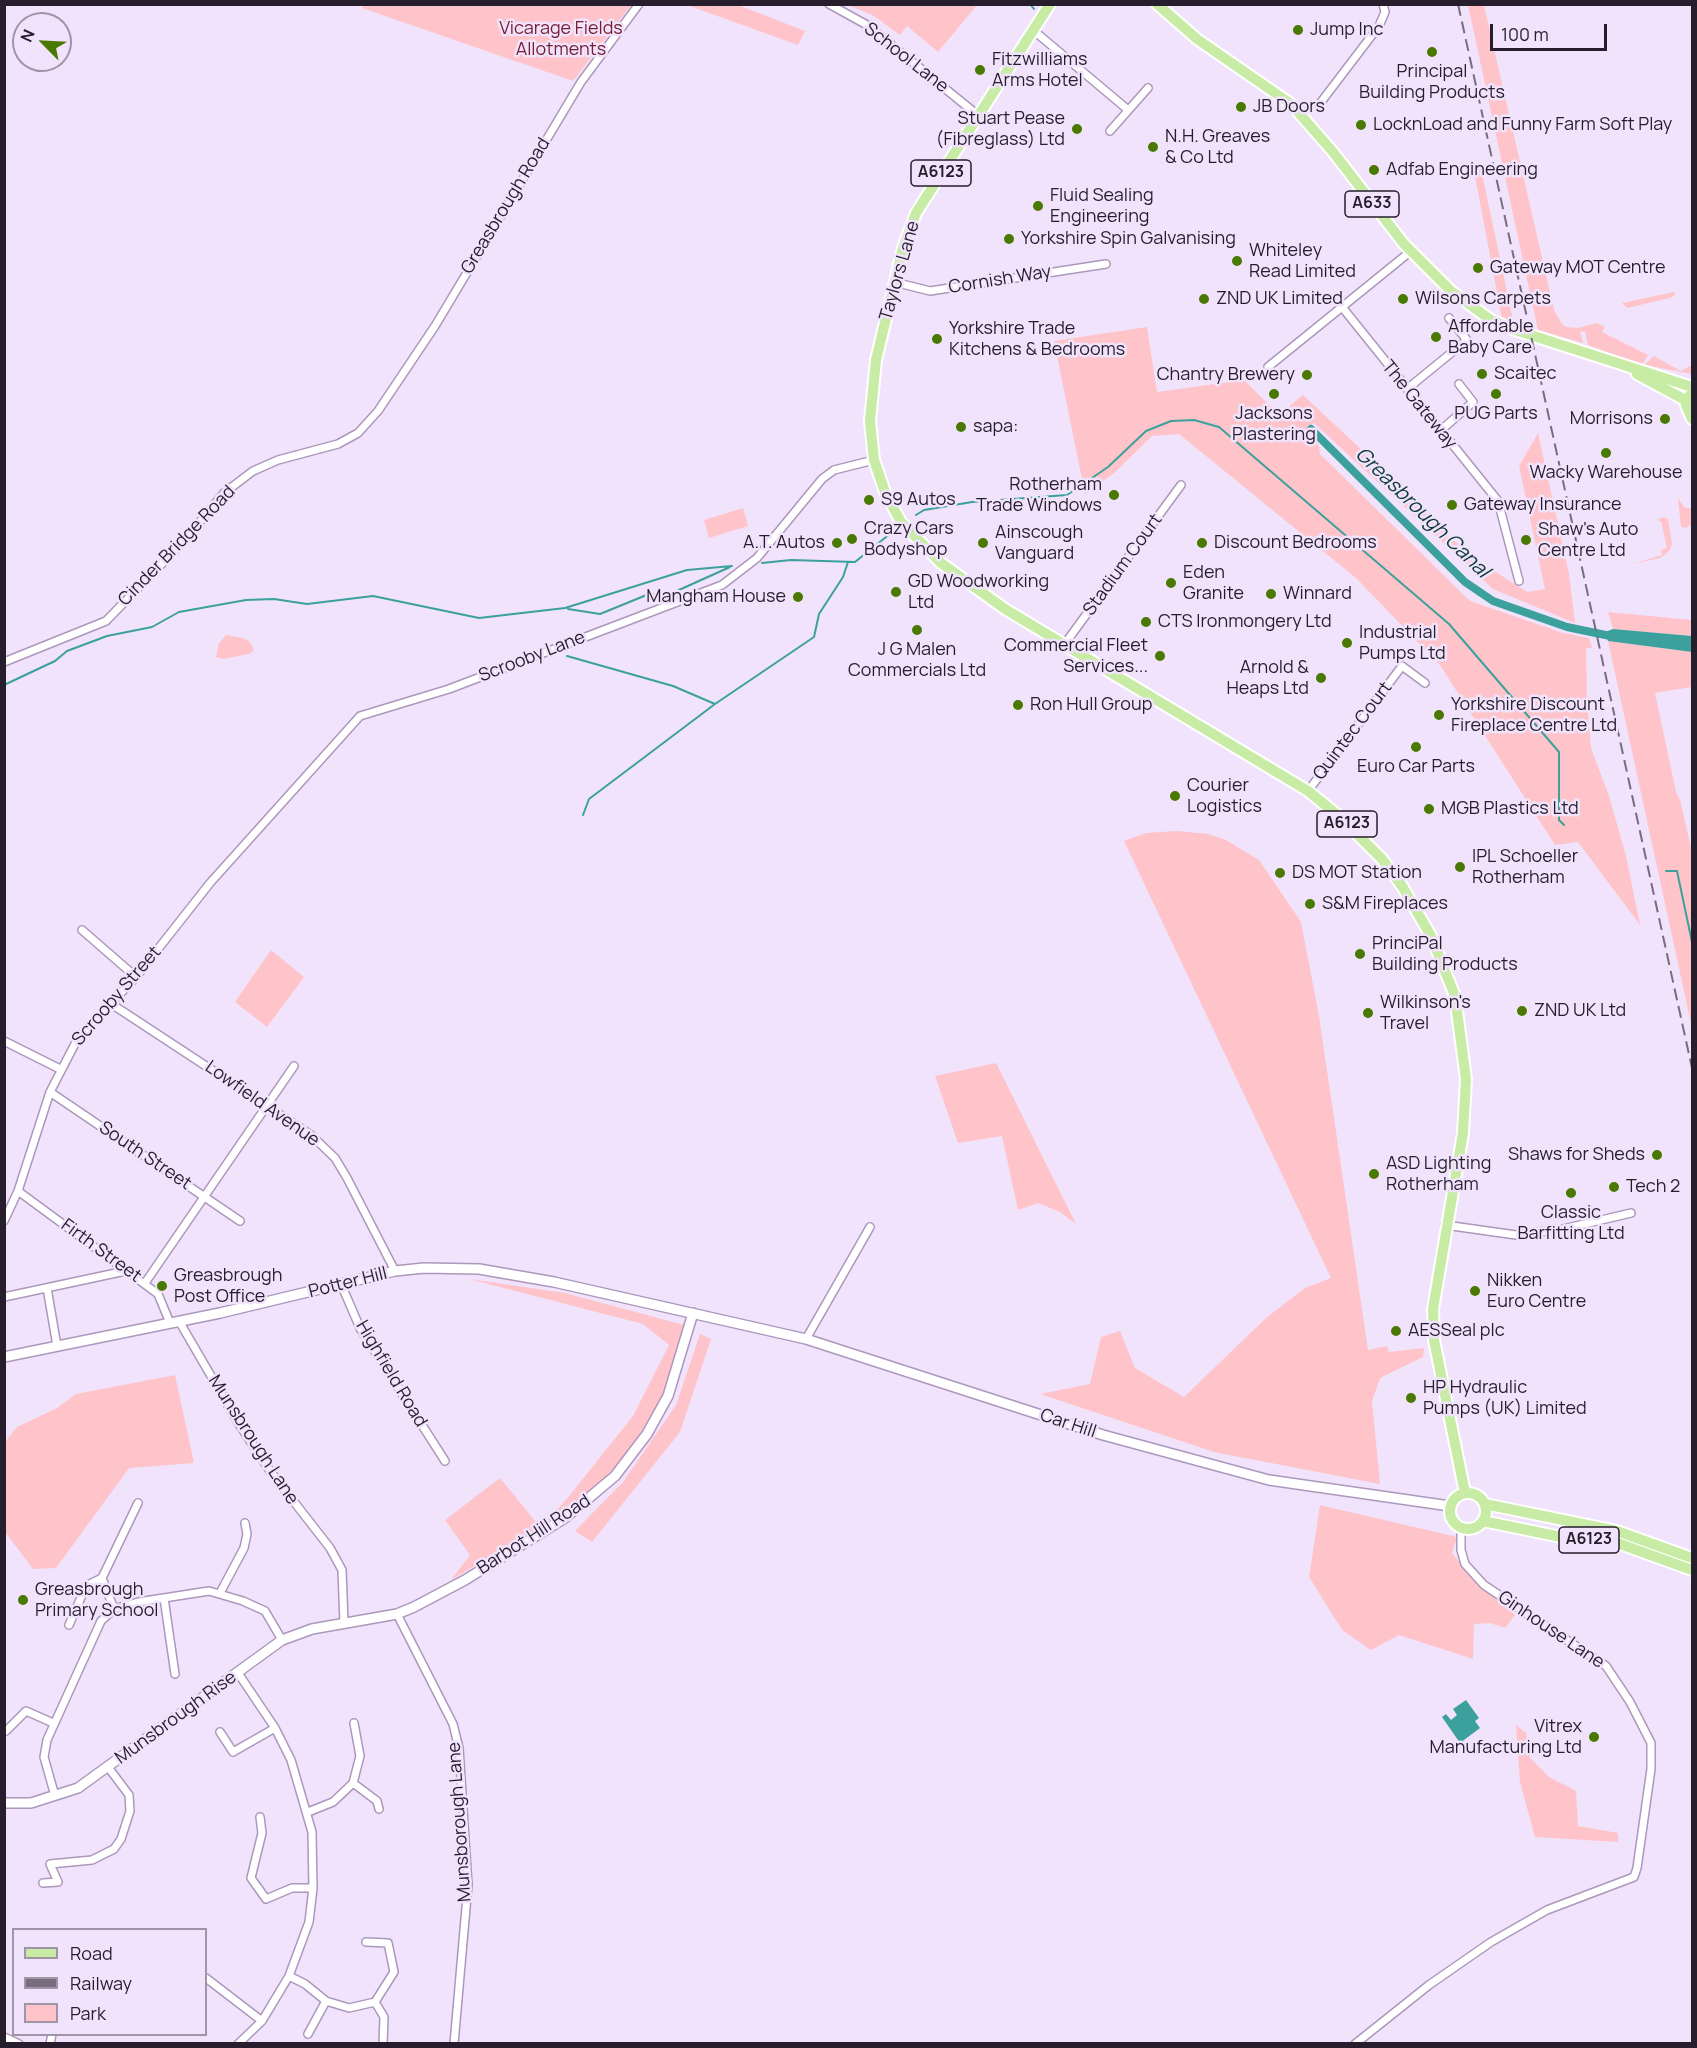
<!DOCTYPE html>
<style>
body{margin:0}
#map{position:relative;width:1697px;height:2048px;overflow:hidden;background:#f1e3fb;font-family:Manrope,sans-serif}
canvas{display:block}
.frame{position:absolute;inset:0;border:6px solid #261e2c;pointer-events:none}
.legend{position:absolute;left:12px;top:1928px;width:195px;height:108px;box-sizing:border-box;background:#f1e3fb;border:2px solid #a094a8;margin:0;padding:8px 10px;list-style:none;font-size:18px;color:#261e2c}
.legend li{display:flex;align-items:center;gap:12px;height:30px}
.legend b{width:30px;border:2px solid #a094a8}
.north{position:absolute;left:12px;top:12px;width:60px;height:60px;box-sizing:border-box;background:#f1e3fb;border:2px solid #a094a8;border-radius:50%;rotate:294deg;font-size:16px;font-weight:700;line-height:24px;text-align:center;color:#261e2c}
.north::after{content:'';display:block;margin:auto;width:21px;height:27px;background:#497900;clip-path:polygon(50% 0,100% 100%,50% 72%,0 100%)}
.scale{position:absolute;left:1490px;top:24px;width:117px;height:27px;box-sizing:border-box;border:3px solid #261e2c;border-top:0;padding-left:8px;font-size:18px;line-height:21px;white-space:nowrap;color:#261e2c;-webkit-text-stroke:4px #f1e3fb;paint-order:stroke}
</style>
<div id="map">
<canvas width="1697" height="2048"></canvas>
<div class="frame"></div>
<ul class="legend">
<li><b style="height:8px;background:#c8eca6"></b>Road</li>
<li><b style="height:8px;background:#776d7f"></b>Railway</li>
<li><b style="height:16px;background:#fec4ca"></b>Park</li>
</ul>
<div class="north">N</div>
<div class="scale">100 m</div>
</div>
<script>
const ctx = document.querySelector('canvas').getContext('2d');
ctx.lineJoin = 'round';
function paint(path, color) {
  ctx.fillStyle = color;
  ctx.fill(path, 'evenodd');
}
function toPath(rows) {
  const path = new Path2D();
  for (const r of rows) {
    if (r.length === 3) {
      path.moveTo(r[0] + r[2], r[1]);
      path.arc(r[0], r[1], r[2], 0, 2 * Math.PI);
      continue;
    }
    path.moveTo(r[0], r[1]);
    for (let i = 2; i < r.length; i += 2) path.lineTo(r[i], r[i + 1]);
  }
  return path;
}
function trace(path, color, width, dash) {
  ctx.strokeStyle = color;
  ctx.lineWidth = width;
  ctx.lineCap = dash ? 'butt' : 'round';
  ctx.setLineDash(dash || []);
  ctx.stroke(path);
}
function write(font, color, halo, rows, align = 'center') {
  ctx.font = font + ' Manrope,sans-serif';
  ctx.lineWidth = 5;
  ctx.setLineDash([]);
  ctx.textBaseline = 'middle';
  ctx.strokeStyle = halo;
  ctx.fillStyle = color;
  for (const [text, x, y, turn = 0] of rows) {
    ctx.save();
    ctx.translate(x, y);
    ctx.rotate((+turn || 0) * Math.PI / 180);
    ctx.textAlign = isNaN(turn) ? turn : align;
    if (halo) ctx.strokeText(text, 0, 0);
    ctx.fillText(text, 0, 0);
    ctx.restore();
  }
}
paint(toPath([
 [364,4,631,4,631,5,573,81,362,8],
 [687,5,738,5,805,31,798,45],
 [848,5,977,5,938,52,907,26,900,35,874,16],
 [1468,5,1484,5,1554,310,1562,324,1566,327,1578,328,1597,323,1605,327,1602,332,1648,355,1642,365,1588,345,1585,331,1580,332,1583,343,1538,330],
 [1481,169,1514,325,1502,319,1474,171],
 [1674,292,1675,295,1670,298,1627,308,1622,303],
 [1147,327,1157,392,1244,380,1279,415,1303,395,1409,494,1436,525,1477,560,1527,592,1545,589,1519,466,1538,433,1569,574,1575,623,1493,589,1314,423,1308,427,1307,434,1319,446,1320,454,1470,601,1563,633,1589,638,1592,648,1586,648,1587,702,1591,748,1609,796,1626,856,1640,925,1578,842,1555,845,1440,665,1356,578,1179,434,1152,436,1114,473,1085,494,1054,341],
 [1654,356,1681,371,1692,365,1692,374,1644,365],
 [1678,498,1685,508,1692,508,1692,524,1686,528,1681,527],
 [743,508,748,526,709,538,704,520],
 [1664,517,1668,519,1672,544,1669,551,1660,558,1633,564,1662,555,1661,550,1667,548,1661,521,1656,520],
 [1608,612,1692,620,1692,636,1613,629],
 [226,635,243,638,250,642,254,650,249,654,223,659,216,657,219,643],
 [1608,641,1692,652,1692,687,1655,693,1676,792,1680,800,1692,852,1692,1028],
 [1177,831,1208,834,1226,840,1259,860,1301,922,1319,1016,1368,1350,1387,1346,1389,1352,1424,1348,1423,1357,1380,1378,1372,1401,1380,1484,1214,1452,1040,1394,1090,1384,1101,1337,1120,1331,1135,1368,1184,1397,1266,1318,1305,1288,1331,1278,1124,841,1146,833],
 [271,950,304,977,267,1027,235,1002],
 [996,1063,1076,1224,1060,1212,1038,1203,1018,1210,1002,1136,958,1143,935,1076],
 [469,1279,565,1293,684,1325,664,1397,611,1476,540,1527,451,1580,470,1555,445,1520,500,1478,540,1527,566,1500,633,1416,669,1345,643,1324],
 [700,1334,711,1339,680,1432,592,1542,575,1531,623,1482,676,1405],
 [175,1375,194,1463,129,1468,56,1568,33,1569,5,1532,5,1442,17,1427,57,1408,76,1394],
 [1320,1505,1457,1537,1452,1553,1477,1583,1515,1615,1505,1628,1490,1623,1474,1624,1473,1659,1399,1635,1371,1650,1342,1630,1309,1577],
 [1516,1725,1526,1733,1530,1758,1549,1777,1576,1791,1578,1826,1618,1833,1618,1842,1535,1837,1520,1782]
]), '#fec4ca');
paint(toPath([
 [1613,629,1692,636,1692,652,1608,641,1605,632],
 [1466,1700,1479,1718,1475,1721,1480,1728,1460,1743,1442,1717,1446,1714,1451,1720,1457,1715,1453,1709]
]), '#3ca19d');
trace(toPath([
 [1030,4,1034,9],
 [916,515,924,510,972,502,1067,495,1108,467,1146,431,1171,421,1194,420,1219,427,1449,624,1559,752,1559,820,1564,825],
 [762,563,791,560,855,562,891,533],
 [568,609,600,614,649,594,670,594,730,567],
 [567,656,673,686,715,704],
 [4,685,55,661,67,651,107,636,152,627,179,612,246,600,274,599,307,604,373,596,479,618,565,608,687,570,732,566],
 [583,815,589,799,715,704,814,637,819,614,843,577,848,562],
 [1666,871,1677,871,1692,942]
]), '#3ca19d', 2);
trace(toPath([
 [1311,429,1465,582,1493,601,1567,627,1615,637]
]), '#3ca19d', 8);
const street = toPath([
 [829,4,867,25,980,117],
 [1033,30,1127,109],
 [1318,106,1379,26,1385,12,1383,4],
 [1110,131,1148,88],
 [894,282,930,291,1106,264],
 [1342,307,1498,501,1519,581],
 [1268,367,1411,251],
 [1407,389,1467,340,1449,318],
 [1440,431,1473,402,1459,384],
 [1064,645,1181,485],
 [4,662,106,621,183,542,224,493,253,471,278,460,338,444,358,433,378,411,435,326,581,82,639,4],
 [1308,791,1402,666,1425,683],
 [82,930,136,977],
 [110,1003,311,1135,335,1158,347,1178,395,1271],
 [4,1041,60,1069],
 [50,1092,240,1221],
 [18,1191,158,1294,170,1323],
 [4,1221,18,1191,50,1092,78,1038,136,977,210,883,360,716,449,689,722,585,757,558,822,479,834,470,874,460],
 [1445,1225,1516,1235,1563,1229,1631,1213],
 [145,1283,294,1066],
 [341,1284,360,1328,445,1461],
 [47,1288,57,1346],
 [4,1297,130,1270],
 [179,1321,239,1424,270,1471,330,1548,342,1570,344,1623],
 [806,1339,870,1227],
 [220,1593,244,1548,247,1534,245,1523],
 [164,1598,175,1674],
 [114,1609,102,1578,138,1503],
 [397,1614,453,1724,459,1748,468,1885,454,2044],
 [69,1625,86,1586,102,1578],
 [238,1673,275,1728,291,1760,312,1832,313,1888,309,1922,289,1976,262,2021,238,2044],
 [6,1731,26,1711,53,1723],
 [220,1732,233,1752,275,1728],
 [353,1783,377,1801,379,1809],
 [55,1796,44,1757,47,1740,101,1621,114,1609,138,1602,209,1591,243,1601,265,1611,282,1640],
 [308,1812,333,1802,353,1783,360,1756,354,1723],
 [260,1817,262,1833,251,1878,266,1899,292,1888,313,1888],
 [43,1883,58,1882,50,1864,92,1860,114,1849,121,1839,130,1811,129,1795,108,1767],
 [289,1976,305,1984,326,2001,349,2008,375,2002,394,1972,388,1943,366,1942],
 [206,1978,262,2021],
 [375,2002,384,2017,383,2044],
 [308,2034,326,2001],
 [4,2037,19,2044],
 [50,2044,52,2034],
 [1355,2044,1429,1985,1491,1942,1547,1910,1634,1877,1637,1868,1651,1769,1651,1743,1630,1702,1606,1666,1484,1585,1465,1564,1461,1550,1461,1528]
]);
const secondary = toPath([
 [4,1357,220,1313,395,1271,424,1268,479,1269,554,1282,806,1339,1103,1435,1269,1480,1450,1506],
 [4,1803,31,1803,78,1788,282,1640,312,1629,397,1614,414,1607,465,1580,565,1518,615,1476,647,1434,668,1396,693,1313]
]);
const primary = toPath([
 [1050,4,916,213,903,248,876,360,870,421,874,460,885,492,901,522,941,563,1005,609,1308,791,1340,817,1382,859,1402,886,1431,936,1455,996,1466,1079,1463,1133,1433,1309,1434,1340,1465,1493],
 [1157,4,1197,39,1291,104,1333,152,1404,244,1451,291,1473,307,1491,320,1512,329,1692,387],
 [1637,374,1687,401],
 [1690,395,1686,405,1692,419],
 [1468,1511,18],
 [1485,1504,1617,1531,1692,1558],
 [1483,1521,1561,1537,1620,1544,1692,1570]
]);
trace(street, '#ad97bc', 10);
trace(secondary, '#ad97bc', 12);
trace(primary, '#fff', 14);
trace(street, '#fff', 7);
trace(secondary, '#fff', 9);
trace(primary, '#c8eca6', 10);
trace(toPath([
 [1458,4,1692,1068]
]), '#776d7f', 2, [12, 6]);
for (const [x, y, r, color] of [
 [1298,30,6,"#497900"],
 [1432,52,6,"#497900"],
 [980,70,6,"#497900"],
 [1241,107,6,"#497900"],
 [1361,125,6,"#497900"],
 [1077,129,6,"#497900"],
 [1153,147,6,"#497900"],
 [1374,170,6,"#497900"],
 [1038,206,6,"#497900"],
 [1009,239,6,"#497900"],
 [1237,261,6,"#497900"],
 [1478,268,6,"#497900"],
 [1204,299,6,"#497900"],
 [1403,299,6,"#497900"],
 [1436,337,6,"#497900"],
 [937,339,6,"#497900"],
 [1482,374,6,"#497900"],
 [1307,375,6,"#497900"],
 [1274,394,6,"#497900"],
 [1496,394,6,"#497900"],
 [1665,419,6,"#497900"],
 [961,427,6,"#497900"],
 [1606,453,6,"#497900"],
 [1114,495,6,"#497900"],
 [869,500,6,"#497900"],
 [1452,505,6,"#497900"],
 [852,539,6,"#497900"],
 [1526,540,6,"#497900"],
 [837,543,6,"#497900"],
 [983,543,6,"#497900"],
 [1202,543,6,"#497900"],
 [1171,583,6,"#497900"],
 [896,592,6,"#497900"],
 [1271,594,6,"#497900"],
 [798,597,6,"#497900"],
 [1146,622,6,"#497900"],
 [917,630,6,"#497900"],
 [1347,643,6,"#497900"],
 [1160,656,6,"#497900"],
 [1321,678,6,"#497900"],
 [1018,705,6,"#497900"],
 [1439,715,6,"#497900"],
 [1416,747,6,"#497900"],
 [1175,796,6,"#497900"],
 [1429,809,6,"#497900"],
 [1460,867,6,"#497900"],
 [1280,873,6,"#497900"],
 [1310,904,6,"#497900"],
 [1360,954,6,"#497900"],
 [1522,1011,6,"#497900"],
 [1368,1013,6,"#497900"],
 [1657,1155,6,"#497900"],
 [1374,1174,6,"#497900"],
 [1614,1187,6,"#497900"],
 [1571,1193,6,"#497900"],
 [162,1286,6,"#497900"],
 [1475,1291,6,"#497900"],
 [1396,1331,6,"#497900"],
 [1411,1398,6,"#497900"],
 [23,1600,6,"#497900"],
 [1594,1737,6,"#497900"]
]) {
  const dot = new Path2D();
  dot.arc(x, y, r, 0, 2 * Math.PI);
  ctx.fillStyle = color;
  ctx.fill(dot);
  trace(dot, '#f1e3fb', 2);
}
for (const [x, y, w] of [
 [941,173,60],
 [1372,204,54],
 [1347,824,60],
 [1589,1540,60]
]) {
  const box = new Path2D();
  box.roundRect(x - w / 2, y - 13, w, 26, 4.5);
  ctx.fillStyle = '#f1e3fb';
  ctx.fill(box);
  trace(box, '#261e2c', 1.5);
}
write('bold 16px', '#261e2c', null, [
 ["A6123",941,173],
 ["A633",1372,204],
 ["A6123",1347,824],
 ["A6123",1589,1540]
]);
write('18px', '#751d32', '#f1e3fb', [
 ["Vicarage Fields",561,29],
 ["Allotments",561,50]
]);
write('18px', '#261e2c', '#f1e3fb', [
 ["Jump Inc",1310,30],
 ["Fitzwilliams",992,60],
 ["Arms Hotel",992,81],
 ["Principal",1432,72,"center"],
 ["Building Products",1432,93,"center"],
 ["JB Doors",1253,107],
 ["Stuart Pease",1065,119,"right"],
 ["(Fibreglass) Ltd",1065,140,"right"],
 ["LocknLoad and Funny Farm Soft Play",1373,125],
 ["N.H. Greaves",1165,137],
 ["& Co Ltd",1165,158],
 ["Adfab Engineering",1386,170],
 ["Fluid Sealing",1050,196],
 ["Engineering",1050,217],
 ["Yorkshire Spin Galvanising",1021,239],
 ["Whiteley",1249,251],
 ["Read Limited",1249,272],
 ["Gateway MOT Centre",1490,268],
 ["ZND UK Limited",1216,299],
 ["Wilsons Carpets",1415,299],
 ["Affordable",1448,327],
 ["Baby Care",1448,348],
 ["Yorkshire Trade",949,329],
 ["Kitchens & Bedrooms",949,350],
 ["Scaitec",1494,374],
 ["Chantry Brewery",1295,375,"right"],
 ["Jacksons",1274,414,"center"],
 ["Plastering",1274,435,"center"],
 ["PUG Parts",1496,414,"center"],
 ["Morrisons",1653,419,"right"],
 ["sapa:",973,427],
 ["Wacky Warehouse",1606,473,"center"],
 ["Rotherham",1102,485,"right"],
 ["Trade Windows",1102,506,"right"],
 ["S9 Autos",881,500],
 ["Gateway Insurance",1464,505],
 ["Crazy Cars",864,529],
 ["Bodyshop",864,550],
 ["Shaw's Auto",1538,530],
 ["Centre Ltd",1538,551],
 ["Ainscough",995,533],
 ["Vanguard",995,554],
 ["A.T. Autos",825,543,"right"],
 ["Discount Bedrooms",1214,543],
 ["Eden",1183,573],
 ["Granite",1183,594],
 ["GD Woodworking",908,582],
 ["Ltd",908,603],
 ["Winnard",1283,594],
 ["Mangham House",786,597,"right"],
 ["CTS Ironmongery Ltd",1158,622],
 ["Industrial",1359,633],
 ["Pumps Ltd",1359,654],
 ["Commercial Fleet",1148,646,"right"],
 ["Services...",1148,667,"right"],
 ["J G Malen",917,650,"center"],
 ["Commercials Ltd",917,671,"center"],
 ["Arnold &",1309,668,"right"],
 ["Heaps Ltd",1309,689,"right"],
 ["Ron Hull Group",1030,705],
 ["Yorkshire Discount",1451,705],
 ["Fireplace Centre Ltd",1451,726],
 ["Euro Car Parts",1416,767,"center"],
 ["Courier",1187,786],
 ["Logistics",1187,807],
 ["MGB Plastics Ltd",1441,809],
 ["IPL Schoeller",1472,857],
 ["Rotherham",1472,878],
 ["DS MOT Station",1292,873],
 ["S&M Fireplaces",1322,904],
 ["PrinciPal",1372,944],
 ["Building Products",1372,965],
 ["Wilkinson's",1380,1003],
 ["Travel",1380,1024],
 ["ZND UK Ltd",1534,1011],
 ["Shaws for Sheds",1645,1155,"right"],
 ["ASD Lighting",1386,1164],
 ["Rotherham",1386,1185],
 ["Tech 2",1626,1187],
 ["Classic",1571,1213,"center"],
 ["Barfitting Ltd",1571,1234,"center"],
 ["Greasbrough",174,1276],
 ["Post Office",174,1297],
 ["Nikken",1487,1281],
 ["Euro Centre",1487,1302],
 ["AESSeal plc",1408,1331],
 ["HP Hydraulic",1423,1388],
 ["Pumps (UK) Limited",1423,1409],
 ["Greasbrough",35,1590],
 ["Primary School",35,1611],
 ["Vitrex",1582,1727,"right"],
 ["Manufacturing Ltd",1582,1748,"right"]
], 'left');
write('18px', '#261e2c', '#f1e3fb', [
 ["School Lane",906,58,38],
 ["Greasbrough Road",506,206,-59],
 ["Taylors Lane",900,271,-74],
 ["Cornish Way",1000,280,-9],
 ["The Gateway",1419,405,51],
 ["Cinder Bridge Road",177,546,-46],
 ["Stadium Court",1123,565,-54],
 ["Scrooby Lane",532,657,-21],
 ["Quintec Court",1353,731,-53],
 ["Scrooby Street",117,996,-49],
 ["Lowfield Avenue",262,1104,35],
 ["South Street",145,1156,34],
 ["Firth Street",101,1251,36],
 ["Potter Hill",348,1283,-14],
 ["Highfield Road",391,1374,59],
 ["Car Hill",1068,1424,18],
 ["Munsbrough Lane",253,1440,57],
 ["Barbot Hill Road",534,1535,-33],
 ["Ginhouse Lane",1551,1630,34],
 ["Munsbrough Rise",176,1718,-36],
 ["Munsborough Lane",460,1822,-94]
]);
write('italic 20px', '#0c3b3a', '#f1e3fb', [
 ["Greasbrough Canal",1422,513,44]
]);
</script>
